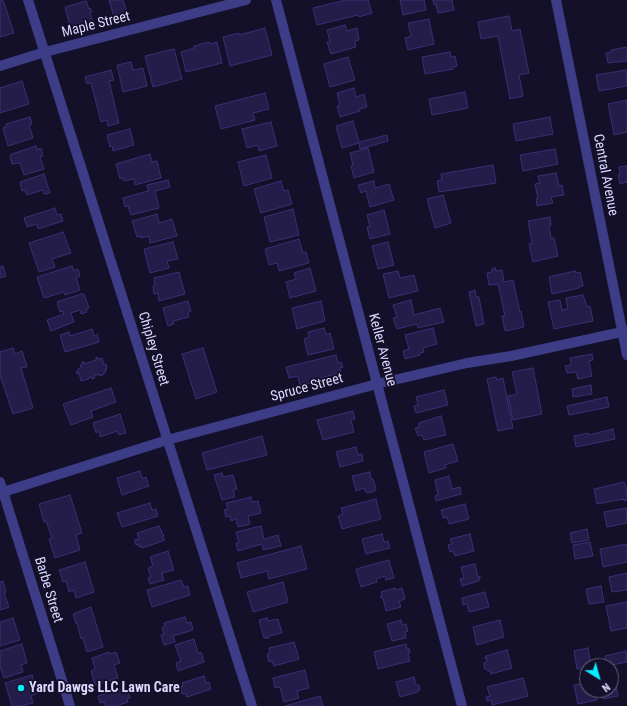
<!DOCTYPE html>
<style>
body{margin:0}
#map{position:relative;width:627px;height:706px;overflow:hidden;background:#141029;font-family:"Roboto Condensed",sans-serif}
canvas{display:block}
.north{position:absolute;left:579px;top:658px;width:40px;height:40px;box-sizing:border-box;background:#141029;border:1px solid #64607f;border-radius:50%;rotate:143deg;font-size:11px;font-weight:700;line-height:16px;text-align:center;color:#dcd9ff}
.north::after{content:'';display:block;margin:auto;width:14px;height:18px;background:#06edfd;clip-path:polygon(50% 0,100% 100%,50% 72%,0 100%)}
</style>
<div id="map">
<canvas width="627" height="706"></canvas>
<div class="north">N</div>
</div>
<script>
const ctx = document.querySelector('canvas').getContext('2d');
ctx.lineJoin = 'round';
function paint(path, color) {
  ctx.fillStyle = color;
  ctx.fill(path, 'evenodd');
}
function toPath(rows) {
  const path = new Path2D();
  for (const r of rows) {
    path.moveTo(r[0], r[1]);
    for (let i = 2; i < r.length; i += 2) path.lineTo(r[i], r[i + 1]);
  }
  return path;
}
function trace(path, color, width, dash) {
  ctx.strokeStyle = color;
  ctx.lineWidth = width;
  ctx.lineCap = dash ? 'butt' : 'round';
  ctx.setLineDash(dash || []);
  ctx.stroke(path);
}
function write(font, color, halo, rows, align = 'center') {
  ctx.font = font + ' "Roboto Condensed",sans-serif';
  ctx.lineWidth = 3.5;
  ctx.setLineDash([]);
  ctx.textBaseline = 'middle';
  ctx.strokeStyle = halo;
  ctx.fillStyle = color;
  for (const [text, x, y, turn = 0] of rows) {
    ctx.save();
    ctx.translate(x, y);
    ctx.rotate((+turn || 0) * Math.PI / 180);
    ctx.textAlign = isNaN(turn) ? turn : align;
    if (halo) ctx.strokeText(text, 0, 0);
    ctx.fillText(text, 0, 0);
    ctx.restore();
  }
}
const building = toPath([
 [0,0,3,0,14,33,0,37,0,0],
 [109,0,123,0,127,13,114,17,109,0],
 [346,0,368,0,372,13,359,17,358,15,317,25,313,8,346,0],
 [400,0,424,0,426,10,403,15,400,0],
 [433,0,452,0,454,10,438,13,436,4,434,5,433,0],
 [86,1,89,9,90,8,92,12,90,13,93,24,71,30,65,7,86,1],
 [509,16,512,31,520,29,529,73,519,75,523,96,510,99,498,36,481,39,478,22,509,16],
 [429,19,434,44,408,50,405,38,411,36,408,23,429,19],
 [345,25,347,31,357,28,359,40,355,41,356,47,331,54,327,42,330,42,327,30,345,25],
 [265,28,272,55,230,66,223,37,239,33,239,35,265,28],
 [209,42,210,44,217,42,222,63,186,72,181,52,194,48,194,46,209,42],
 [627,47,627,61,608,63,606,53,611,52,611,50,627,47],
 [174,49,182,79,153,87,145,56,174,49],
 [450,52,451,57,455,56,457,66,453,67,453,69,425,74,422,57,450,52],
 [348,57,355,80,330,87,324,64,348,57],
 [131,62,133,70,143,68,147,86,123,92,117,65,131,62],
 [111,70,114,80,109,81,119,123,108,126,107,120,101,122,91,83,87,84,85,77,111,70],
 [626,70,627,86,599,91,596,75,626,70],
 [22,81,29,104,0,113,0,88,22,81],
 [354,88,356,97,364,94,367,107,359,109,360,111,340,117,337,106,340,105,337,93,354,88],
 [465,92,468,108,432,115,429,99,465,92],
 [265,93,269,109,253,113,255,120,221,129,215,106,265,93],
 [627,100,627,132,614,135,608,104,627,100],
 [30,117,32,124,29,125,33,138,8,146,3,128,6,127,6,124,30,117],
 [550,117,553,134,516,141,513,124,550,117],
 [353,121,359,142,387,135,388,141,360,149,359,143,342,148,336,126,353,121],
 [271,122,277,146,259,151,258,145,247,148,242,129,271,122],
 [130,129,134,145,113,151,112,146,110,147,107,135,130,129],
 [36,146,37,150,41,148,43,156,40,157,44,169,24,175,20,163,12,164,10,156,12,154,36,146],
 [368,148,374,172,354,178,351,166,353,165,350,153,368,148],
 [555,149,558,164,523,171,520,155,555,149],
 [150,154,152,162,157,161,161,178,135,185,134,179,124,181,123,178,120,179,116,164,150,154],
 [266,155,272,178,244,186,238,162,266,155],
 [493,165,496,183,439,192,437,181,442,180,441,174,493,165],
 [627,166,627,182,620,184,618,175,620,175,619,167,627,166],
 [556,173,559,186,562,185,564,195,551,197,553,203,537,206,536,199,538,199,535,184,540,183,538,176,556,173],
 [44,174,50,193,44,194,43,190,27,195,25,190,22,191,20,182,44,174],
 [168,180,170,187,155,191,159,208,131,215,128,206,125,207,123,198,148,191,147,185,168,180],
 [281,181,284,191,288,190,292,204,261,213,254,189,281,181],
 [374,181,375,188,389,184,394,200,370,207,366,191,361,193,358,185,374,181],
 [443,195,451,223,435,228,427,199,443,195],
 [55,208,57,215,61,214,63,221,38,229,37,224,27,227,24,218,55,208],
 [293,209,299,235,270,242,264,217,293,209],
 [384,210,390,234,370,239,367,227,370,227,367,215,384,210],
 [157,214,159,223,172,219,177,236,150,243,149,236,141,238,141,236,137,237,132,221,157,214],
 [550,217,551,225,549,226,551,238,554,238,558,256,533,262,529,244,532,243,528,221,550,217],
 [63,232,71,253,52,259,55,267,39,272,29,243,63,232],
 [299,239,303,253,306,252,309,263,279,271,277,263,269,265,265,249,299,239],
 [173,242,178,259,167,261,169,268,150,273,144,249,173,242],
 [388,242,394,265,378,269,372,246,388,242],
 [3,266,6,276,0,278,0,267,3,266],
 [72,266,74,271,78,269,80,276,76,278,80,290,65,295,64,292,44,298,37,277,72,266],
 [310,268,316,291,290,298,286,282,296,279,294,273,310,268],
 [495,268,496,271,502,270,504,282,513,280,520,312,521,311,524,327,505,331,502,316,505,316,498,284,489,285,487,273,492,272,492,269,495,268],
 [398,271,400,278,414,275,418,291,389,298,383,274,398,271],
 [575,271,576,273,580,272,583,286,579,287,579,288,552,294,549,277,575,271],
 [179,272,185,294,159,301,158,293,154,294,153,286,155,285,154,278,179,272],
 [475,290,476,297,479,297,484,324,476,326,469,292,475,290],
 [81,294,84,294,89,308,86,309,87,312,81,314,80,310,71,313,74,322,51,331,47,320,64,314,63,311,60,312,57,302,81,294],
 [583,295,587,307,590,306,593,321,554,329,548,302,560,300,562,310,568,309,566,298,583,295],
 [411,300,414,315,440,308,444,322,418,328,417,324,397,329,393,318,397,317,393,305,411,300],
 [188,301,191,311,188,312,189,317,173,321,174,324,168,326,163,308,188,301],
 [321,301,325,321,297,329,292,308,321,301],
 [324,328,326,334,330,333,334,349,308,355,304,339,309,337,308,332,324,328],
 [433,328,437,344,423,348,424,352,420,353,420,355,405,359,403,351,409,349,405,335,433,328],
 [92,329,94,336,97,334,99,342,65,352,60,335,69,332,70,336,92,329],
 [13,348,15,354,22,351,27,367,21,368,33,408,13,414,0,375,0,352,13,348],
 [203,348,217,392,196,399,182,354,203,348],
 [592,354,593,360,589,361,592,376,578,379,576,372,567,373,565,366,571,365,570,358,592,354],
 [336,355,338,363,341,362,343,367,340,368,341,373,310,380,311,383,300,386,298,376,289,378,286,367,336,355],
 [97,357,98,359,102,358,104,365,106,364,107,369,105,369,106,372,103,374,103,375,100,376,99,374,94,376,95,378,92,379,91,377,88,378,89,379,81,381,79,373,77,374,76,372,78,372,78,369,81,368,80,365,82,365,82,362,84,362,84,364,96,360,96,358,97,357],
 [533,368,542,414,513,420,508,396,517,394,512,372,533,368],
 [496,377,497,380,503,378,513,428,498,431,487,379,496,377],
 [591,385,592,394,573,397,572,389,591,385],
 [111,388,116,402,91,411,93,417,71,425,63,404,111,388],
 [444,390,448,405,416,413,414,406,418,405,416,397,444,390],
 [607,397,609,407,569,415,567,406,607,397],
 [353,411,355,419,351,420,354,432,323,440,317,420,353,411],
 [120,414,126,433,119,435,117,431,100,437,99,431,96,433,93,423,120,414],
 [441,416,446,435,424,440,422,435,418,436,415,428,419,427,419,423,441,416],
 [613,429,615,439,576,447,574,436,588,433,589,435,613,429],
 [262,436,267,455,207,470,202,453,262,436],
 [453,444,458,461,445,465,446,468,429,473,424,452,453,444],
 [356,447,358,455,362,454,363,461,340,467,336,452,356,447],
 [140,471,142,478,146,477,149,486,122,495,117,478,140,471],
 [370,472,371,479,373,479,376,489,375,491,367,493,365,491,364,488,356,491,352,476,370,472],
 [222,473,223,477,233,475,237,489,233,490,235,497,222,500,214,475,222,473],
 [449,476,452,489,460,487,461,494,436,501,435,496,438,495,435,480,449,476],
 [624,482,627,491,627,500,624,501,624,499,597,504,594,489,624,482],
 [70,495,82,533,76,535,80,550,55,558,49,539,52,538,46,521,44,522,39,504,70,495],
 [251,497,252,502,258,501,261,513,248,516,250,524,238,527,236,519,231,521,230,516,226,517,224,510,228,509,226,503,251,497],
 [376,499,381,519,342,529,338,516,343,514,341,508,376,499],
 [150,503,152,510,156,509,158,516,122,527,117,513,150,503],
 [465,504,469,519,449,524,447,517,443,518,441,510,465,504],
 [626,508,627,523,607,527,604,512,626,508],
 [159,526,162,532,161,532,162,534,163,534,164,536,162,536,165,540,163,540,163,541,142,548,141,546,139,547,139,545,140,544,136,545,134,540,139,539,137,533,159,526],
 [261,526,264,539,278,535,281,546,263,550,262,544,238,551,236,543,239,543,236,532,261,526],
 [587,529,589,540,572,543,570,533,587,529],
 [382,534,384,542,388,541,390,548,366,554,362,539,382,534],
 [470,534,474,551,455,556,453,551,450,552,448,545,452,544,450,539,470,534],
 [590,542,593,556,575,559,573,545,590,542],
 [627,544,627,562,603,567,600,549,627,544],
 [301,546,307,569,269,579,267,571,241,578,237,563,301,546],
 [168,551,174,570,162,573,164,580,150,584,148,578,151,577,148,568,153,566,150,557,168,551],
 [389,560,394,578,386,580,385,576,376,579,377,582,361,587,356,569,389,560],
 [85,562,94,592,76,598,74,590,69,592,66,581,63,582,59,570,85,562],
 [475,564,478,577,480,576,480,578,479,579,479,581,462,586,460,579,464,578,461,567,475,564],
 [627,573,627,590,612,592,609,577,627,573],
 [181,580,184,587,188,586,190,595,152,607,147,590,181,580],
 [3,581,6,592,4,593,9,607,0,610,0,582,3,581],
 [283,582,288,602,253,612,247,592,283,582],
 [601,586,604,602,589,604,586,589,601,586],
 [395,588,396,590,402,588,405,599,399,601,401,607,386,611,383,598,381,598,381,596,382,596,381,592,395,588],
 [485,592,489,607,469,612,467,604,463,605,462,598,485,592],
 [627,602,627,628,611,631,606,606,627,602],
 [91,607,103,647,87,652,83,638,81,639,77,623,76,624,73,614,91,607],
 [185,617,187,623,191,622,193,630,173,636,175,642,164,645,161,635,164,635,162,628,165,627,164,623,185,617],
 [13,618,20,640,0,646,0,622,13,618],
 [267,618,268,621,278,619,282,633,269,636,269,638,264,638,259,620,267,618],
 [401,620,402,625,406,624,408,631,405,632,406,638,392,641,387,624,401,620],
 [500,620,504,637,477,645,473,627,500,620],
 [194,639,198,653,201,652,204,662,178,671,176,663,181,661,175,645,194,639],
 [294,642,299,659,274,666,272,661,269,662,267,654,270,653,269,648,294,642],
 [22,644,27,663,21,665,23,672,4,678,0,667,0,651,22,644],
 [406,644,407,649,409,648,410,653,408,653,410,661,378,669,374,652,406,644],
 [588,648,591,666,587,666,587,668,577,669,574,651,588,648],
 [507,650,512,668,491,674,490,671,488,671,484,668,484,663,487,661,487,658,485,659,486,656,507,650],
 [626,651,627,662,607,666,605,656,626,651],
 [109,652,110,654,116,652,120,663,114,665,118,678,95,685,91,671,95,669,92,658,109,652],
 [305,670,309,688,297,691,299,698,284,702,280,687,275,688,273,678,305,670],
 [32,675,37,693,31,696,33,703,21,706,12,706,5,683,32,675],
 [204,676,206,683,209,682,211,689,187,697,185,693,182,694,180,687,183,686,182,683,204,676],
 [414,677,416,685,419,685,420,690,418,690,418,692,400,697,396,682,414,677],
 [523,678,528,696,492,705,491,700,487,701,486,697,490,696,487,687,523,678],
 [615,678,618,696,603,699,601,690,611,690,611,679,615,678],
 [587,683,587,690,595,690,597,700,578,704,574,685,587,683],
 [123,688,125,693,128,692,130,698,127,699,128,702,116,706,105,706,104,702,100,703,98,696,123,688],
 [320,696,323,706,285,706,320,696]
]);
paint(building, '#241d4a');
trace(building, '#3a2f75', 1);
trace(toPath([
 [28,0,252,706],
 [276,0,462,706],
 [0,66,45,52,246,0],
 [0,482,70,706],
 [0,493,167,440,377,384,467,363,511,356,627,331]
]), '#3c3c87', 10);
trace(toPath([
 [556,0,627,355]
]), '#3c3c87', 10);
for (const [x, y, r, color] of [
 [21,688,4,"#06edfd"]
]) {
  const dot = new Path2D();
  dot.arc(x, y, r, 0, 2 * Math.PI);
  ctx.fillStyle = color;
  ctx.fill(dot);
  trace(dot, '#141029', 1.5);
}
write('14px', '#dcd9ff', '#141029', [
 ["Maple Street",96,25,-14],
 ["Central Avenue",605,175,79],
 ["Chipley Street",153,349,73],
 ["Keller Avenue",382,350,75],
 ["Spruce Street",307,388,-15],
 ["Barbe Street",48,590,73]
]);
write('bold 14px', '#dcd9ff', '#141029', [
 ["Yard Dawgs LLC Lawn Care",29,688]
], 'left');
</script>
